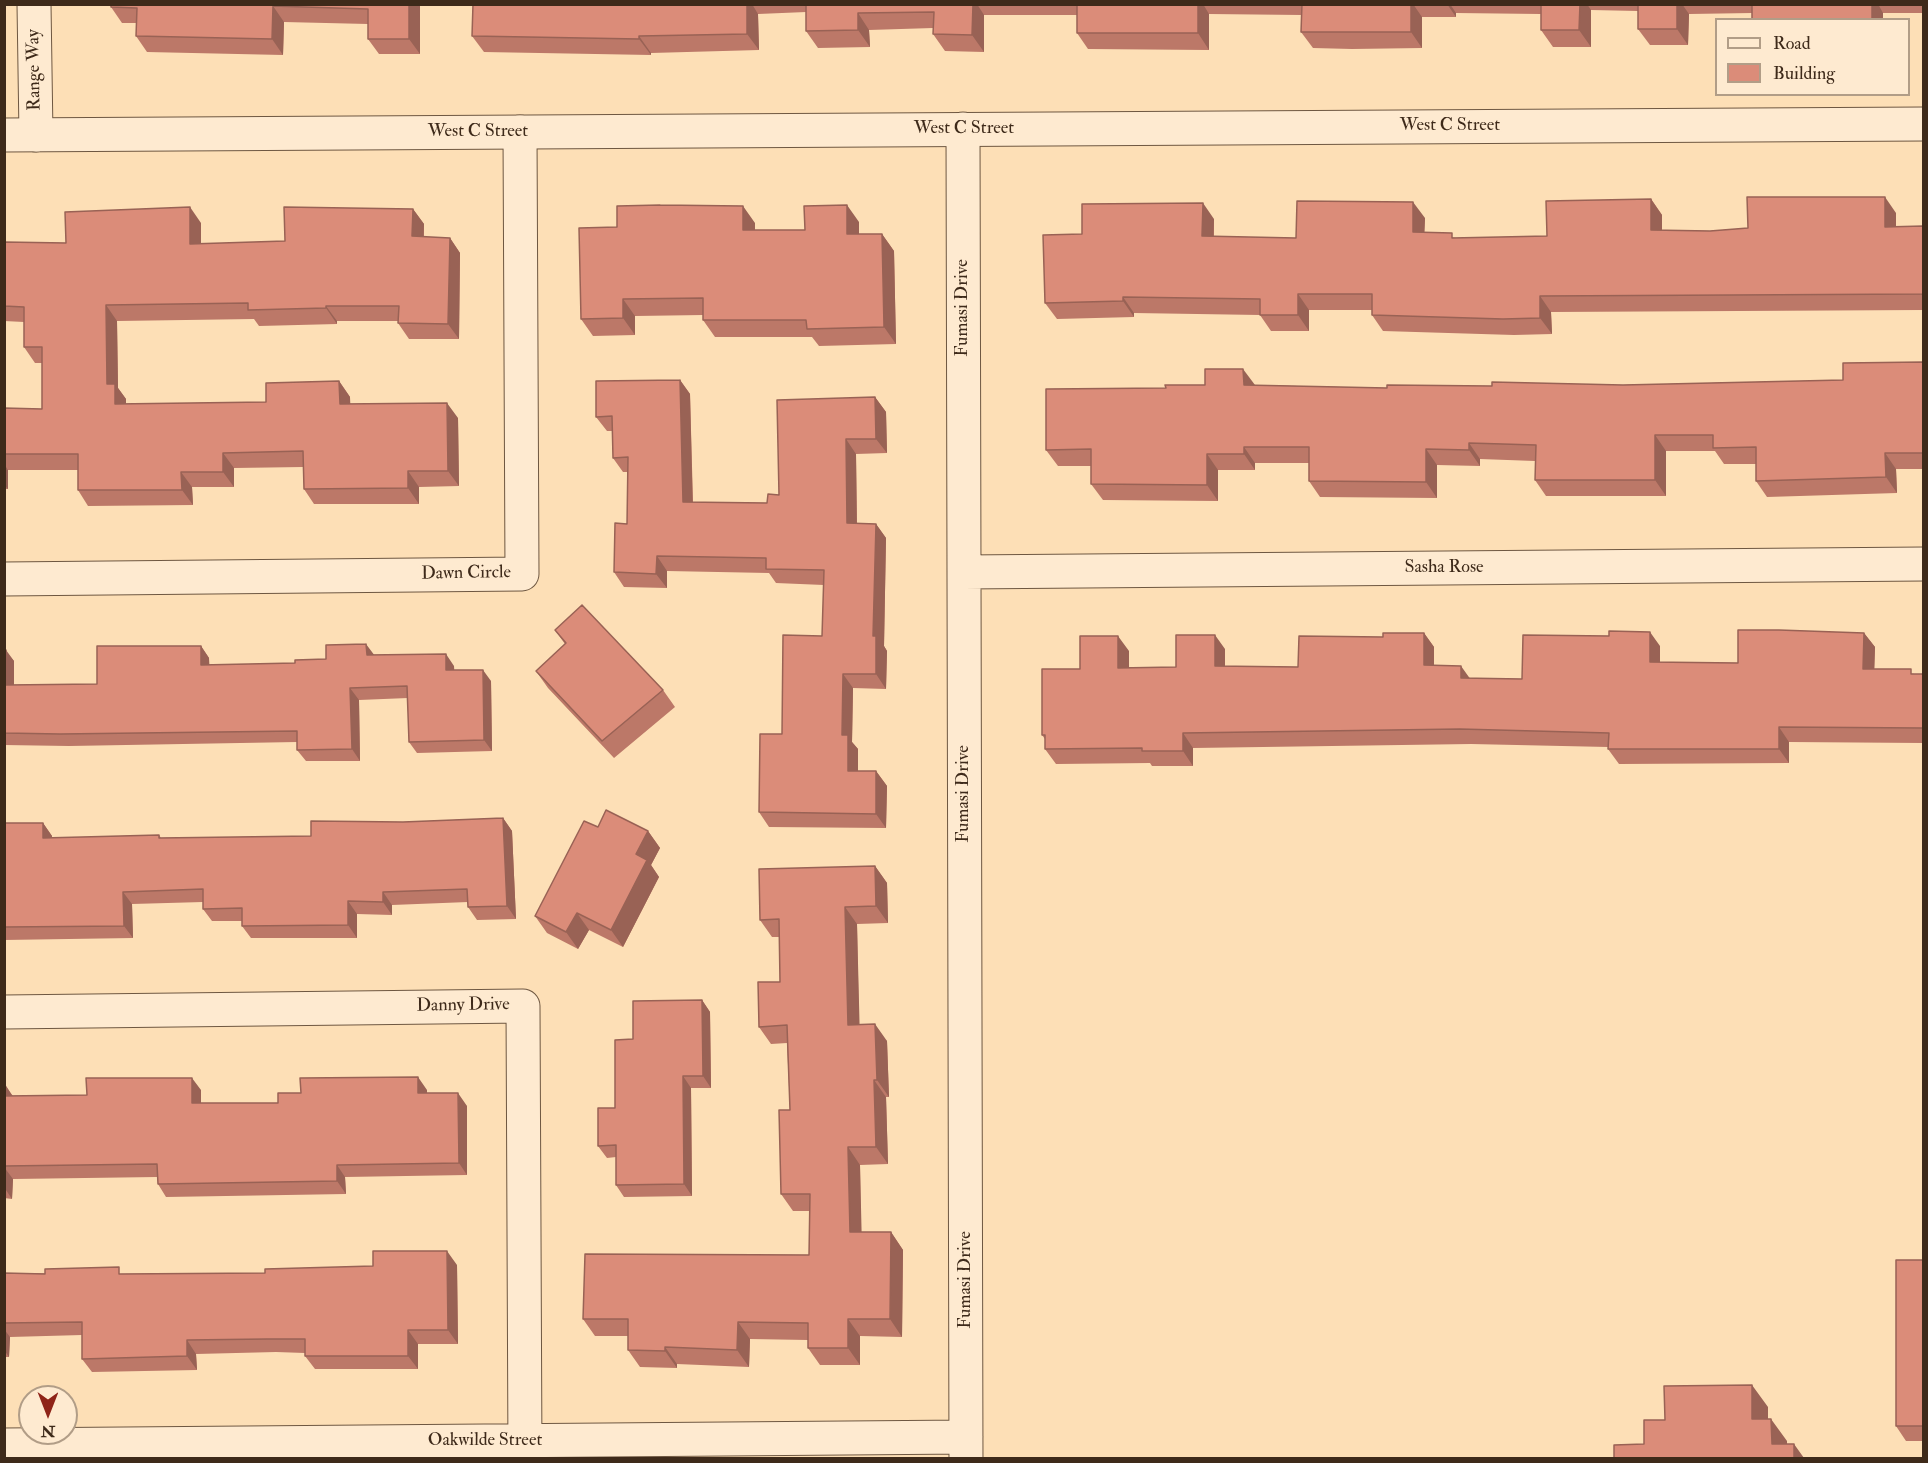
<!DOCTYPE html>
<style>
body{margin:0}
#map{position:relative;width:1928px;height:1463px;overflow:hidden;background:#fddfb6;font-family:"IM FELL Double Pica",serif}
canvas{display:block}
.frame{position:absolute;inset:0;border:6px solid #3e2a1a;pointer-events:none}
.legend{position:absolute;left:1715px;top:18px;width:195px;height:78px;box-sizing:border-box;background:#feead0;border:2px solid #b19d87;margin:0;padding:8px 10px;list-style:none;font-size:18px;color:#3e2a1a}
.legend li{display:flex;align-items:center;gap:12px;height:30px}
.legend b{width:30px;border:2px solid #b19d87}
.north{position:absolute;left:18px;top:1385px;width:60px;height:60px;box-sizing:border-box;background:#feead0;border:2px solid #b19d87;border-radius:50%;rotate:180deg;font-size:16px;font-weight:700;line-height:24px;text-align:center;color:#3e2a1a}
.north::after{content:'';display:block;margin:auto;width:21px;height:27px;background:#8f2418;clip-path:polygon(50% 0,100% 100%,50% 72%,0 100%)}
</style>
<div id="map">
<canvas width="1928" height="1463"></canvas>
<div class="frame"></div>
<ul class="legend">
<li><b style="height:8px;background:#feead0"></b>Road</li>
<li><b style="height:16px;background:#db8c79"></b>Building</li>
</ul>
<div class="north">N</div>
</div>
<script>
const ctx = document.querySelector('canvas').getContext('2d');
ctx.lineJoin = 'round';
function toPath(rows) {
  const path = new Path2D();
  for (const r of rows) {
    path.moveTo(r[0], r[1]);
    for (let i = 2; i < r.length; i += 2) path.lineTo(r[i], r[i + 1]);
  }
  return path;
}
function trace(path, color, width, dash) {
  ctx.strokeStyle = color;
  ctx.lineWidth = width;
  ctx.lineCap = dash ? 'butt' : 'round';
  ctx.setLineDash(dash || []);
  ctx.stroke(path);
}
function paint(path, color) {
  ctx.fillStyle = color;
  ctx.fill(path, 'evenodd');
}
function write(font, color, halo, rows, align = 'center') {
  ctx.font = font + ' "IM FELL Double Pica",serif';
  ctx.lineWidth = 4.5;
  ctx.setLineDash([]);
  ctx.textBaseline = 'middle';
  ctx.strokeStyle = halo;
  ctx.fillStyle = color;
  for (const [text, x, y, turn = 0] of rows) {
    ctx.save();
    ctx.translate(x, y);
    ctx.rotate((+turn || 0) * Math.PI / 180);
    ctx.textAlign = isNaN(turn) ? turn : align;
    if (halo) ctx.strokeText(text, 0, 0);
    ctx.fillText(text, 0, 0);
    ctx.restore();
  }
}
const minor = toPath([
 [34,4,36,135],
 [963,129,966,1458],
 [964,572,1924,564],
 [4,579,522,574,520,132],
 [4,1012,523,1006,525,1458],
 [4,1445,966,1437]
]);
const tertiary = toPath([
 [4,135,1924,124]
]);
trace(minor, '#6e5741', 35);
trace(tertiary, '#6e5741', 35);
trace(minor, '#feead0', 33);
trace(tertiary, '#feead0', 33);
paint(toPath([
 [420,4,420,54,379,54,368,39,368,24,284,22,283,55,147,52,136,36,136,23,122,23,111,7],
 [473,4,1923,4,1923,13,1883,13,1883,20,1752,20,1752,13,1689,14,1688,45,1650,45,1638,29,1638,11,1591,10,1591,47,1553,47,1541,30,1541,14,1456,13,1456,17,1422,17,1422,48,1352,49,1313,48,1301,32,1302,15,1209,14,1209,50,1088,49,1077,33,1077,15,984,15,984,52,945,51,933,34,933,28,869,30,870,47,818,48,806,31,806,12,758,14,759,50,651,53,651,55,484,52,472,36],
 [1651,199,1662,215,1662,230,1710,231,1748,228,1896,213,1896,227,1923,226,1923,310,1551,312,1552,334,1514,335,1383,331,1372,315,1372,310,1309,310,1309,331,1271,331,1260,315,1134,313,1134,317,1057,319,1045,303,1082,234,1214,219,1214,237,1296,238,1425,218,1424,232,1456,238,1547,236],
 [413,209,424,224,424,237,450,238,460,253,459,339,409,339,398,323,399,321,337,321,337,324,259,326,254,319,117,321,118,388,126,399,126,404,266,402,339,381,350,397,350,404,458,418,459,486,419,487,419,504,314,504,304,489,303,467,234,468,234,487,192,487,193,505,88,506,78,490,78,470,8,470,8,489,4,489,4,408,42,409,42,363,35,363,24,347,24,322,4,321,4,242,66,243,201,223,201,244,285,241],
 [859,222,859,234,882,234,894,251,896,344,819,346,812,337,715,337,703,320,703,315,635,316,635,335,593,336,581,319,755,223,755,230,805,230],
 [1923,362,1923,469,1896,469,1897,493,1767,497,1756,481,1756,464,1724,464,1715,451,1666,451,1666,496,1546,496,1535,480,1535,461,1480,459,1480,466,1437,465,1437,498,1320,497,1309,481,1309,463,1255,463,1255,470,1218,470,1218,501,1103,500,1091,484,1091,466,1058,466,1046,450,1166,388,1255,385,1387,388,1623,385,1843,380],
 [680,380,690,394,693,502,767,503,779,495,875,397,886,412,887,453,856,454,857,523,876,524,886,538,884,646,887,651,886,689,853,688,852,742,858,749,858,771,876,771,887,786,886,828,769,827,759,812,782,734,822,636,824,585,776,583,769,573,667,571,667,588,624,587,614,572,627,524,628,472,623,472,613,458,612,431,607,431,596,417],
 [555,630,663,690,675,707,614,758,548,688,536,671,565,644],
 [1424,633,1434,647,1434,665,1470,678,1522,679,1660,646,1660,662,1738,663,1864,633,1875,647,1874,669,1915,674,1923,674,1923,743,1789,742,1789,763,1619,764,1608,749,1608,747,1471,744,1193,748,1193,766,1152,766,1150,763,1056,764,1045,749,1045,739,1042,735,1080,669,1129,651,1129,668,1176,667,1225,649,1225,666,1298,667,1383,637],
 [201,646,209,658,209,665,295,663,326,659,374,655,454,666,454,670,491,681,492,751,417,753,409,742,408,698,359,700,360,761,306,761,297,750,297,742,69,746,4,745,4,650,14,661,14,685,97,684],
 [503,818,512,831,516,919,477,920,468,907,468,902,392,905,392,915,357,914,357,938,251,938,242,926,242,921,212,921,203,909,203,902,132,904,133,938,4,940,4,823,43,823,52,836,52,838,159,835,161,838,311,836,403,822],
 [598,827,648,831,660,848,651,865,659,877,623,947,589,930,578,949,547,933,535,916],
 [875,866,887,883,888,923,857,924,859,1025,887,1041,889,1097,886,1097,888,1164,860,1165,861,1232,891,1232,903,1250,902,1337,860,1336,860,1365,820,1365,808,1348,808,1340,750,1339,749,1367,677,1364,677,1368,640,1367,628,1350,628,1336,595,1336,583,1319,809,1255,810,1211,793,1211,781,1194,790,1110,787,1043,771,1044,759,1027,780,982,780,937,772,937,760,920],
 [702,1000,710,1012,711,1088,691,1088,692,1196,624,1197,616,1185,616,1157,607,1158,598,1146,615,1108,633,1039],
 [4,1084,13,1096,87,1095,201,1090,201,1103,278,1103,427,1090,427,1093,467,1106,467,1175,345,1177,346,1194,166,1197,158,1184,157,1177,13,1179,12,1199,4,1198],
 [1923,1260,1923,1441,1906,1441,1896,1426],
 [457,1265,458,1344,418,1344,418,1369,315,1369,305,1356,305,1353,276,1352,196,1354,197,1370,92,1372,82,1359,82,1335,10,1337,9,1357,4,1357,4,1273,123,1274,265,1273]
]), '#bc7868');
paint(toPath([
 [409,4,420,4,420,54,409,39],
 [747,4,752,4,758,14,759,50,747,34],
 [973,4,977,4,984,15,984,52,972,35],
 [1198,4,1203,4,1209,14,1209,50,1198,33],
 [1411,4,1413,4,1422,17,1422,48,1411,32],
 [1447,4,1450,4,1456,13,1456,17],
 [1580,4,1587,4,1591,10,1591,47,1579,30],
 [1677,4,1682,4,1689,14,1688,45,1677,29],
 [1872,4,1878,4,1883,13,1883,20,1872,20],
 [273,6,284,22,283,55,272,39],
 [858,13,869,30,870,47,858,30],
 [639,36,651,53,651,55,639,39],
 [1885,197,1896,213,1896,243,1885,227],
 [1651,199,1662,215,1662,246,1651,230],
 [1413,202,1425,218,1424,248,1413,232],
 [1203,203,1214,219,1213,253,1202,236],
 [847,205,859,222,859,251,847,234],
 [743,206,755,223,755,247,743,230],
 [190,207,201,223,201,259,190,244],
 [413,209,424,224,423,252,412,236],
 [882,234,894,251,896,344,884,327],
 [450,238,460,253,459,339,448,324],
 [1298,294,1309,310,1309,331,1298,315],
 [1540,296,1551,312,1552,334,1540,318],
 [1123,297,1134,313,1134,317,1123,301],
 [623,299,635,316,635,335,623,318],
 [106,305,117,321,118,388,126,399,126,420,115,404,107,384],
 [326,306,337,321,337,324,326,308],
 [1243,369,1255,385,1244,385],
 [680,380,690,394,693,516,683,502],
 [339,381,350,397,351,420,340,404],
 [875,397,886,412,887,453,876,439],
 [447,403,458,418,459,486,448,471],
 [1655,435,1666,451,1666,496,1655,480],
 [846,439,856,454,857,538,847,523],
 [1469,443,1480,459,1480,466,1469,450],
 [1244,447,1255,463,1255,470,1244,454],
 [1426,449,1437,465,1437,498,1426,482],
 [223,453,234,468,234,487,223,472],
 [1885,453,1896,469,1897,493,1886,477],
 [1207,454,1218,470,1218,501,1207,485],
 [4,464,8,470,8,489,4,485],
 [408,471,419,487,419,504,408,488],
 [181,472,192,487,193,505,182,490],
 [876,524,886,538,884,646,887,651,886,689,876,674,873,636],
 [657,556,667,571,667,588,656,574],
 [1650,632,1660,646,1660,676,1650,662],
 [1424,633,1434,647,1434,680,1424,665],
 [1864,633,1875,647,1874,683,1863,669],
 [1215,635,1225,649,1225,681,1215,666],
 [1118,636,1129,651,1129,683,1118,668],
 [366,644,375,656,367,655],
 [201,646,209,658,210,676,201,665],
 [6,650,14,661,14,697,6,685],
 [446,654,454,666,455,682,446,670],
 [1461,666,1471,680,1461,678],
 [483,670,491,681,492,751,484,740],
 [843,674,853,688,852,742,858,749,858,785,848,771,842,735],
 [350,688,359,700,360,761,352,749],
 [1779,727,1789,742,1789,763,1779,749],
 [1183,733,1193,748,1193,766,1183,751],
 [876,771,887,786,886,828,876,814],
 [503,818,512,831,516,919,507,906],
 [43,823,52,836,52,851,43,838],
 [648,831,660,848,651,865,659,877,623,947,611,930,636,854],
 [875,866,887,883,888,923,876,906],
 [123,892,132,904,133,938,124,926],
 [383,892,392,905,392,915,383,902],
 [348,901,357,914,357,938,348,925],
 [845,907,857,924,860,1042,848,1025],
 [577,913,589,930,578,949,566,932],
 [702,1000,710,1012,711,1088,703,1076],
 [875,1024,887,1041,889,1097,877,1080],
 [683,1076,691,1088,692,1196,684,1184],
 [418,1077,427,1090,427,1106,418,1093],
 [192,1078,201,1090,201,1115,192,1103],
 [874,1080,886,1097,888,1164,876,1147],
 [5,1084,13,1097,4,1096],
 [458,1093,467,1106,467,1175,459,1163],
 [848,1147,860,1165,862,1249,850,1232],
 [337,1165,345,1177,346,1194,337,1181],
 [4,1167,13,1179,12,1199,4,1187],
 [891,1232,903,1250,902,1337,890,1319],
 [447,1251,457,1265,458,1344,448,1330],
 [848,1319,860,1336,860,1365,848,1348],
 [738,1322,750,1339,749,1367,737,1350],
 [4,1329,10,1337,9,1357,4,1350],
 [408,1330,418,1344,418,1369,408,1356],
 [187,1340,196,1354,197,1370,187,1356],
 [665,1347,677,1364,677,1368,665,1351],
 [1752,1385,1768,1407,1768,1441,1752,1419],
 [1771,1419,1787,1441,1787,1458,1772,1444],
 [1794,1444,1804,1458,1794,1458]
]), '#996255');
const building = toPath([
 [111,4,409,4,409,39,368,39,368,9,273,6,272,39,136,36,137,8,111,7,111,4],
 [473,4,747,4,747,34,639,36,639,39,472,36,473,4],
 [806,4,973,4,972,35,933,34,934,12,858,13,858,30,806,31,806,4],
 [1077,4,1198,4,1198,33,1077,33,1077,4],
 [1302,4,1411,4,1411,32,1301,32,1302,4],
 [1541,4,1580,4,1579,30,1541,30,1541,4],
 [1638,4,1677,4,1677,29,1638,29,1638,4],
 [1752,4,1872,4,1872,20,1752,20,1752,4],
 [1747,197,1885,197,1885,227,1923,226,1923,294,1540,296,1540,318,1503,319,1372,315,1372,294,1298,294,1298,315,1260,315,1260,299,1123,297,1123,301,1045,303,1043,235,1082,234,1082,204,1203,203,1202,236,1296,238,1297,201,1413,202,1413,232,1452,233,1452,238,1547,236,1546,201,1651,199,1651,230,1710,231,1748,228,1747,197],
 [660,205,743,206,743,230,805,230,804,206,847,205,847,234,882,234,884,327,807,329,806,320,703,320,703,298,623,299,623,318,581,319,579,228,617,227,617,206,660,205],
 [190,207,190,244,285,241,284,207,413,209,412,236,450,238,448,324,398,323,399,306,326,306,326,308,248,310,248,303,106,305,107,384,115,384,115,404,266,402,266,383,339,381,340,404,447,403,448,471,408,471,408,488,304,489,303,451,223,453,223,472,181,472,182,490,78,490,78,454,4,454,4,408,42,409,42,347,24,347,24,307,4,306,4,242,66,243,65,212,190,207],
 [1923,362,1923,453,1885,453,1886,477,1756,481,1756,447,1713,448,1713,435,1655,435,1655,480,1535,480,1536,445,1469,443,1469,450,1426,449,1426,482,1309,481,1309,447,1244,447,1244,454,1207,454,1207,485,1091,484,1091,449,1046,450,1046,389,1166,388,1165,385,1205,385,1205,369,1243,369,1244,385,1387,388,1387,385,1492,386,1492,382,1623,385,1843,380,1843,363,1923,362],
 [680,380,683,502,767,503,768,494,779,495,777,400,875,397,876,439,846,439,847,523,876,524,873,636,876,636,876,674,843,674,842,735,848,735,848,771,876,771,876,814,759,812,760,734,782,734,783,635,822,636,824,570,766,569,766,558,657,556,656,574,614,572,615,523,627,524,628,457,613,458,612,416,596,417,596,381,680,380],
 [582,605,663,690,602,741,536,671,566,643,555,630,582,605],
 [1738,630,1779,630,1864,633,1863,669,1911,669,1911,674,1923,674,1923,728,1779,727,1779,749,1608,749,1609,733,1460,729,1183,733,1183,751,1142,751,1142,748,1045,749,1045,735,1042,735,1042,669,1080,669,1080,636,1118,636,1118,668,1176,667,1176,635,1215,635,1215,666,1298,667,1299,636,1383,637,1383,633,1424,633,1424,665,1461,666,1461,678,1522,679,1523,635,1609,636,1609,631,1650,632,1650,662,1738,663,1738,630],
 [366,644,367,655,446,654,446,670,483,670,484,740,409,742,407,686,350,688,352,749,297,750,297,731,60,734,4,733,4,650,6,650,6,685,97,684,97,646,201,646,201,665,295,663,295,660,326,659,326,645,366,644],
 [606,810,648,831,636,854,647,860,611,930,577,913,566,932,535,916,584,821,598,827,606,810],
 [503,818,507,906,468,907,467,889,383,892,383,902,348,901,348,925,242,926,242,908,203,909,203,889,123,892,124,926,4,927,4,823,43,823,43,838,159,835,159,838,311,836,311,821,403,822,503,818],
 [875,866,876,906,845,907,848,1025,875,1024,877,1080,874,1080,876,1147,848,1147,850,1232,891,1232,890,1319,848,1319,848,1348,808,1348,808,1323,738,1322,737,1350,665,1347,665,1351,628,1350,628,1319,583,1319,585,1254,809,1255,810,1194,781,1194,779,1110,790,1110,787,1025,759,1027,758,982,780,982,779,919,760,920,759,869,875,866],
 [702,1000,703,1076,683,1076,684,1184,616,1185,616,1145,598,1146,598,1108,615,1108,615,1040,633,1039,633,1001,702,1000],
 [418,1077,418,1093,458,1093,459,1163,337,1165,337,1181,158,1184,157,1164,4,1166,4,1096,87,1095,86,1078,192,1078,192,1103,278,1103,278,1093,301,1093,300,1078,418,1077],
 [373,1251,447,1251,448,1330,408,1330,408,1356,305,1356,305,1339,267,1339,187,1340,187,1356,82,1359,82,1322,4,1323,4,1273,45,1274,45,1269,119,1267,119,1274,265,1273,265,1269,373,1266,373,1251],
 [1896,1260,1923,1260,1923,1426,1896,1426,1896,1260],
 [1752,1385,1752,1419,1771,1419,1772,1444,1794,1444,1794,1458,1614,1458,1614,1445,1644,1444,1644,1420,1665,1420,1664,1386,1752,1385]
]);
paint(building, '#db8c79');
trace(building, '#996255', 1.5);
write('18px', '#3e2a1a', '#feead0', [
 ["Range Way",35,70,-91],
 ["West C Street",1450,126],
 ["West C Street",964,129],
 ["West C Street",478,132],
 ["Fumasi Drive",963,308,-90],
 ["Sasha Rose",1444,568],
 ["Dawn Circle",466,574,-1],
 ["Fumasi Drive",964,794,-90],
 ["Danny Drive",463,1006,-1],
 ["Fumasi Drive",966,1280,-90],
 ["Oakwilde Street",485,1441]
]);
</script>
